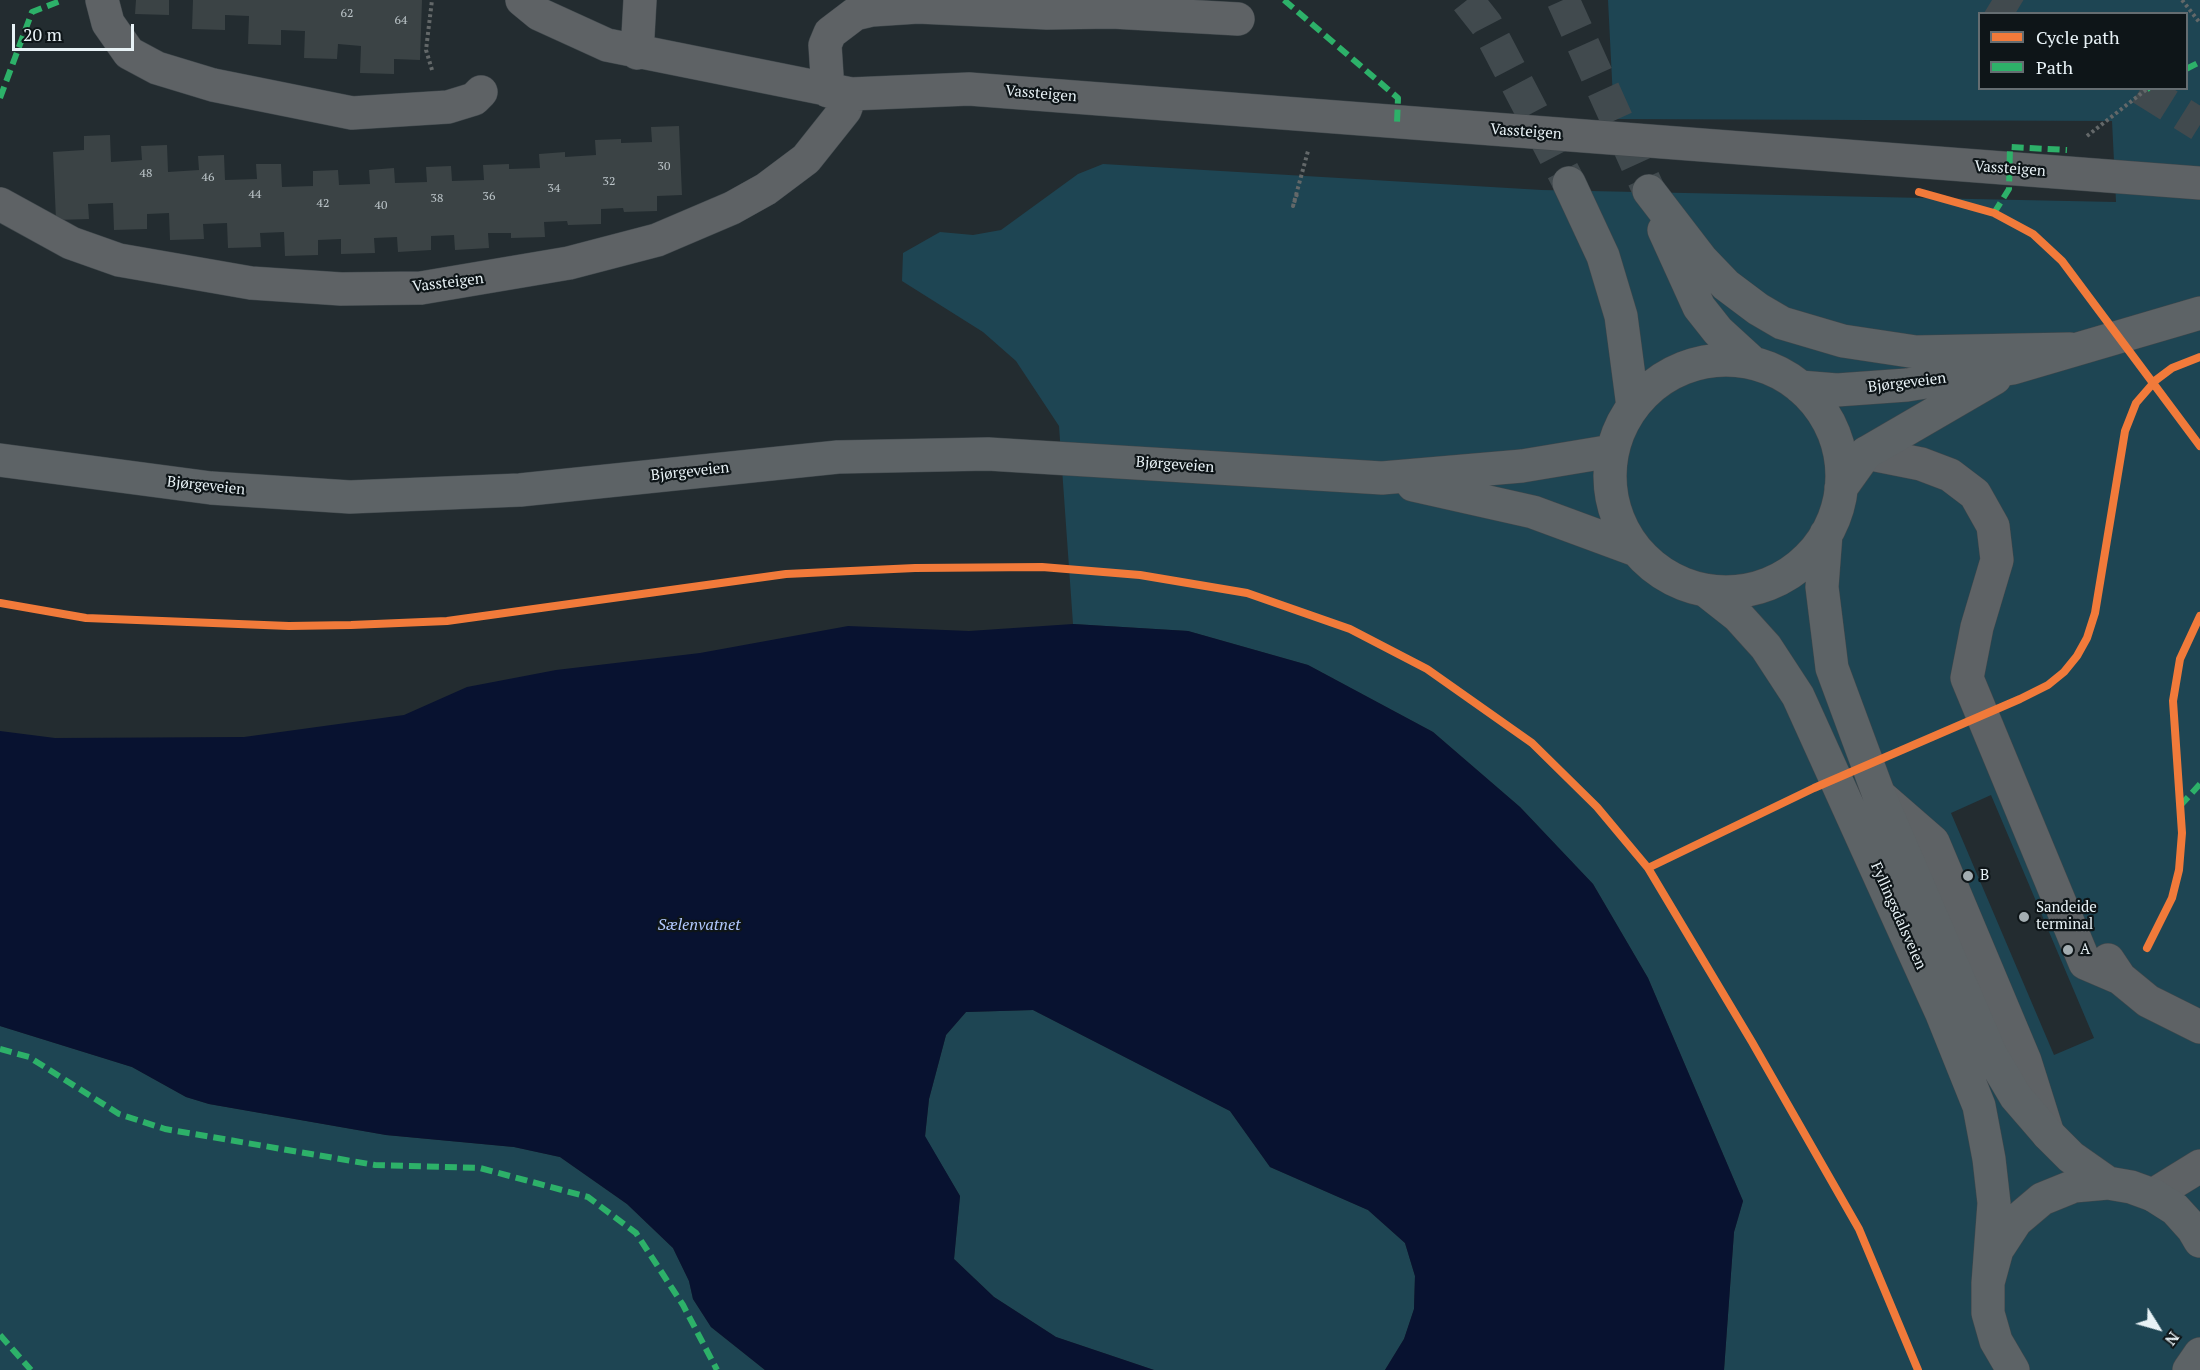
<!DOCTYPE html>
<meta charset="utf-8">
<style>
body{margin:0}
#map{position:relative;width:2200px;height:1370px;overflow:hidden;background:#232c30;font-family:"PT Serif",serif}
canvas{display:block}
.legend{position:absolute;left:1978px;top:12px;width:210px;height:78px;box-sizing:border-box;background:#0e1518;border:2px solid #656d71;margin:0;padding:8px 10px;list-style:none;font-size:18px;color:#e8f2f6}
.legend li{display:flex;align-items:center;gap:12px;height:30px}
.legend b{width:30px;border:2px solid #656d71}
.north{position:absolute;left:2128px;top:1298px;width:60px;height:60px;-webkit-text-stroke:4px #0e1518;paint-order:stroke;rotate:127deg;font-size:16px;font-weight:700;line-height:24px;text-align:center;color:#e8f2f6}
.north::after{content:'';display:block;margin:auto;width:21px;height:27px;background:#e8f2f6;clip-path:polygon(50% 0,100% 100%,50% 72%,0 100%)}
.scale{position:absolute;left:12px;top:24px;width:122px;height:27px;box-sizing:border-box;border:3px solid #e8f2f6;border-top:0;padding-left:8px;font-size:18px;line-height:21px;white-space:nowrap;color:#e8f2f6;-webkit-text-stroke:4px #0e1518;paint-order:stroke}
</style>
<div id="map">
<canvas width="2200" height="1370"></canvas>
<ul class="legend">
<li><b style="height:8px;background:#f17a3a"></b>Cycle path</li>
<li><b style="height:8px;background:#2db169"></b>Path</li>
</ul>
<div class="north">N</div>
<div class="scale">20 m</div>
</div>
<script>
const ctx = document.querySelector('canvas').getContext('2d');
ctx.lineJoin = 'round';
function paint(path, color) {
  ctx.fillStyle = color;
  ctx.fill(path, 'evenodd');
}
function toPath(rows) {
  const path = new Path2D();
  for (const r of rows) {
    if (r.length === 3) {
      path.moveTo(r[0] + r[2], r[1]);
      path.arc(r[0], r[1], r[2], 0, 2 * Math.PI);
      continue;
    }
    path.moveTo(r[0], r[1]);
    for (let i = 2; i < r.length; i += 2) path.lineTo(r[i], r[i + 1]);
  }
  return path;
}
function trace(path, color, width, dash) {
  ctx.strokeStyle = color;
  ctx.lineWidth = width;
  ctx.lineCap = dash ? 'butt' : 'round';
  ctx.setLineDash(dash || []);
  ctx.stroke(path);
}
function write(font, color, halo, rows, align = 'center') {
  ctx.font = font + ' "PT Serif",serif';
  ctx.lineWidth = 4.5;
  ctx.setLineDash([]);
  ctx.textBaseline = 'middle';
  ctx.strokeStyle = halo;
  ctx.fillStyle = color;
  for (const [text, x, y, turn = 0] of rows) {
    ctx.save();
    ctx.translate(x, y);
    ctx.rotate((+turn || 0) * Math.PI / 180);
    ctx.textAlign = isNaN(turn) ? turn : align;
    if (halo) ctx.strokeText(text, 0, 0);
    ctx.fillText(text, 0, 0);
    ctx.restore();
  }
}
paint(toPath([
 [1608,0,2200,0,2200,1370,1724,1370,1734,1232,1743,1201,1648,978,1593,884,1520,807,1433,732,1308,665,1188,631,1073,624,1059,426,1016,361,983,332,902,281,903,253,940,232,973,235,1001,230,1078,174,1103,164,1542,190,2116,202,2112,121,1614,119],
 [1980,14,2186,14,2186,88,1980,88],
 [1991,795,2094,1038,2054,1055,1951,813],
 [1033,1010,1230,1111,1270,1167,1368,1210,1405,1243,1415,1276,1414,1309,1404,1339,1385,1370,1154,1370,1056,1337,994,1297,954,1259,960,1196,925,1137,929,1099,946,1035,966,1012],
 [0,1026,132,1067,186,1097,209,1104,386,1135,514,1147,560,1157,627,1204,673,1248,689,1281,693,1299,711,1327,765,1370,0,1370]
]), '#1e4553');
paint(toPath([
 [1073,624,1188,631,1308,665,1433,732,1520,807,1593,884,1648,978,1743,1201,1734,1232,1724,1370,1385,1370,1404,1339,1414,1309,1415,1276,1405,1243,1368,1210,1270,1167,1230,1111,1033,1010,966,1012,946,1035,929,1099,925,1136,960,1196,954,1259,994,1297,1056,1337,1154,1370,765,1370,711,1327,693,1299,689,1281,673,1248,627,1204,560,1157,514,1147,386,1135,209,1104,186,1097,132,1067,0,1026,0,731,55,738,244,737,404,715,467,687,556,670,700,653,848,626,969,631]
]), '#081230');
paint(toPath([
 [136,0,169,0,169,15,135,14],
 [193,0,422,0,420,60,394,59,394,74,360,73,361,46,338,44,337,59,304,58,305,31,281,30,281,45,248,44,249,16,225,15,225,30,192,29],
 [679,126,682,195,657,196,657,211,624,212,623,208,601,209,601,224,568,225,567,221,544,222,545,237,511,238,511,233,488,233,489,248,455,250,454,235,431,236,431,250,398,252,397,237,374,238,375,253,341,254,341,239,318,240,318,255,285,256,284,232,260,233,261,247,228,248,227,223,203,224,204,239,170,240,169,213,147,214,147,229,114,230,113,203,88,204,89,219,56,220,53,152,84,150,84,136,110,135,111,162,142,160,141,146,167,145,168,172,199,170,198,156,224,155,225,180,257,179,256,164,281,164,282,187,313,186,313,171,338,170,339,185,370,184,369,170,394,168,395,183,427,182,426,167,451,166,452,181,484,180,483,165,509,164,509,169,540,168,539,154,565,152,565,157,596,155,595,140,621,139,621,143,652,142,651,127]
]), '#3b4345');
trace(toPath([
 [1467,0,1486,24,1569,183],
 [1563,0,1649,191],
 [1992,0,2015,14],
 [2141,88,2200,125]
]), '#414a4e', 33, [33, 16]);
const minor = toPath([
 [102,0,108,23,129,53,157,68,213,85,352,113,448,107,474,99,481,92],
 [522,0,539,14,607,45,851,94,969,89,2200,183],
 [637,53,640,0],
 [828,91,825,45,830,33,855,14,872,10,918,7,1047,13,1112,12,1238,19],
 [0,204,71,243,119,260,251,283,341,289,421,288,569,263,657,240,732,208,766,189,806,159,845,110,851,94],
 [1866,453,1921,464,1950,475,1975,494,1993,526,1997,560,1977,627,1967,678,2085,963,2120,978],
 [1879,795,1933,842,2025,1061,2048,1134],
 [2108,960,2120,978,2148,1001,2200,1027],
 [2153,1195,2200,1166]
]);
const major = toPath([
 [1569,183,1603,256,1621,316,1633,407],
 [1649,191,1702,260,1726,285,1758,309,1782,323,1843,341,1916,352,2070,349],
 [1664,230,1699,307,1718,331,1753,363],
 [1726,476,116],
 [1800,387,1837,390,1907,385,2013,368,2200,313],
 [0,460,211,488,350,497,520,490,838,457,988,454,1382,478,1522,466,1612,451],
 [1413,485,1533,512,1636,550],
 [1841,488,1866,453,1995,378],
 [1826,534,1822,587,1832,668,1879,795,1991,1055,2016,1097,2048,1134,2071,1157,2108,1183],
 [1705,590,1738,616,1766,647,1798,696,1942,1014,1979,1106,1989,1159,1994,1203,1988,1283],
 [2013,1370,1996,1341,1988,1313,1988,1283,1997,1250,2016,1221,2042,1199,2074,1186,2108,1183,2131,1187,2153,1195,2175,1209,2193,1229,2200,1241],
 [2189,1370,2200,1354]
]);
trace(minor, '#3f474b', 34);
trace(major, '#3f474b', 34);
trace(toPath([
 [2182,0,2200,23],
 [432,70,426,50,432,0],
 [2087,136,2147,89],
 [1297,194,1293,206,1308,151]
]), '#636869', 4, [3, 3]);
trace(minor, '#5e6265', 33);
trace(major, '#5d6366', 33);
trace(toPath([
 [1284,0,1398,98,1397,123],
 [2186,69,2200,62],
 [2147,89,2149,88],
 [0,98,32,12,63,0],
 [1994,213,2009,189,2010,147,2067,150],
 [2180,806,2200,784],
 [0,1049,29,1057,119,1114,165,1129,375,1165,480,1168,588,1197,636,1233,683,1305,717,1370],
 [0,1335,31,1370]
]), '#2db169', 6, [12, 6]);
trace(toPath([
 [1919,192,1994,213,2033,234,2062,261,2200,446],
 [0,603,86,618,289,626,351,625,447,621,786,574,915,568,1042,567,1140,575,1247,593,1350,629,1427,669,1532,743,1597,807,1648,868,1752,1042,1859,1229,1918,1370],
 [1648,868,1814,788,2020,699,2048,685,2064,672,2077,656,2087,638,2095,613,2125,431,2136,403,2156,380,2172,368,2200,357],
 [2147,948,2172,898,2179,870,2182,833,2173,701,2180,659,2200,616]
]), '#f17a3a', 8);
for (const [x, y, r, color] of [
 [1968,876,6,"#a3adb1"],
 [2024,917,6,"#a3adb1"],
 [2068,950,6,"#a3adb1"]
]) {
  const dot = new Path2D();
  dot.arc(x, y, r, 0, 2 * Math.PI);
  ctx.fillStyle = color;
  ctx.fill(dot);
  trace(dot, '#0e1518', 2);
}
write('12px', '#bdc6ca', null, [
 ["62",347,14],
 ["64",401,21],
 ["30",664,167],
 ["48",146,174],
 ["46",208,178],
 ["32",609,182],
 ["34",554,189],
 ["44",255,195],
 ["36",489,197],
 ["38",437,199],
 ["42",323,204],
 ["40",381,206]
]);
write('15px', '#e8f2f6', '#0e1518', [
 ["Vassteigen",1041,94,5],
 ["Vassteigen",1526,132,4],
 ["Vassteigen",2010,169,4],
 ["Vassteigen",448,283,-7],
 ["Bjørgeveien",1907,383,-7],
 ["Bjørgeveien",1175,465,4],
 ["Bjørgeveien",690,472,-6],
 ["Bjørgeveien",206,486,6],
 ["Fyllingsdalsveien",1898,916,66]
]);
write('15px', '#e8f2f6', '#0e1518', [
 ["B",1980,876],
 ["Sandeide",2036,908],
 ["terminal",2036,925],
 ["A",2080,950]
], 'left');
write('italic 16px', '#b2c9fe', '#0e1518', [
 ["Sælenvatnet",699,925]
]);
</script>
